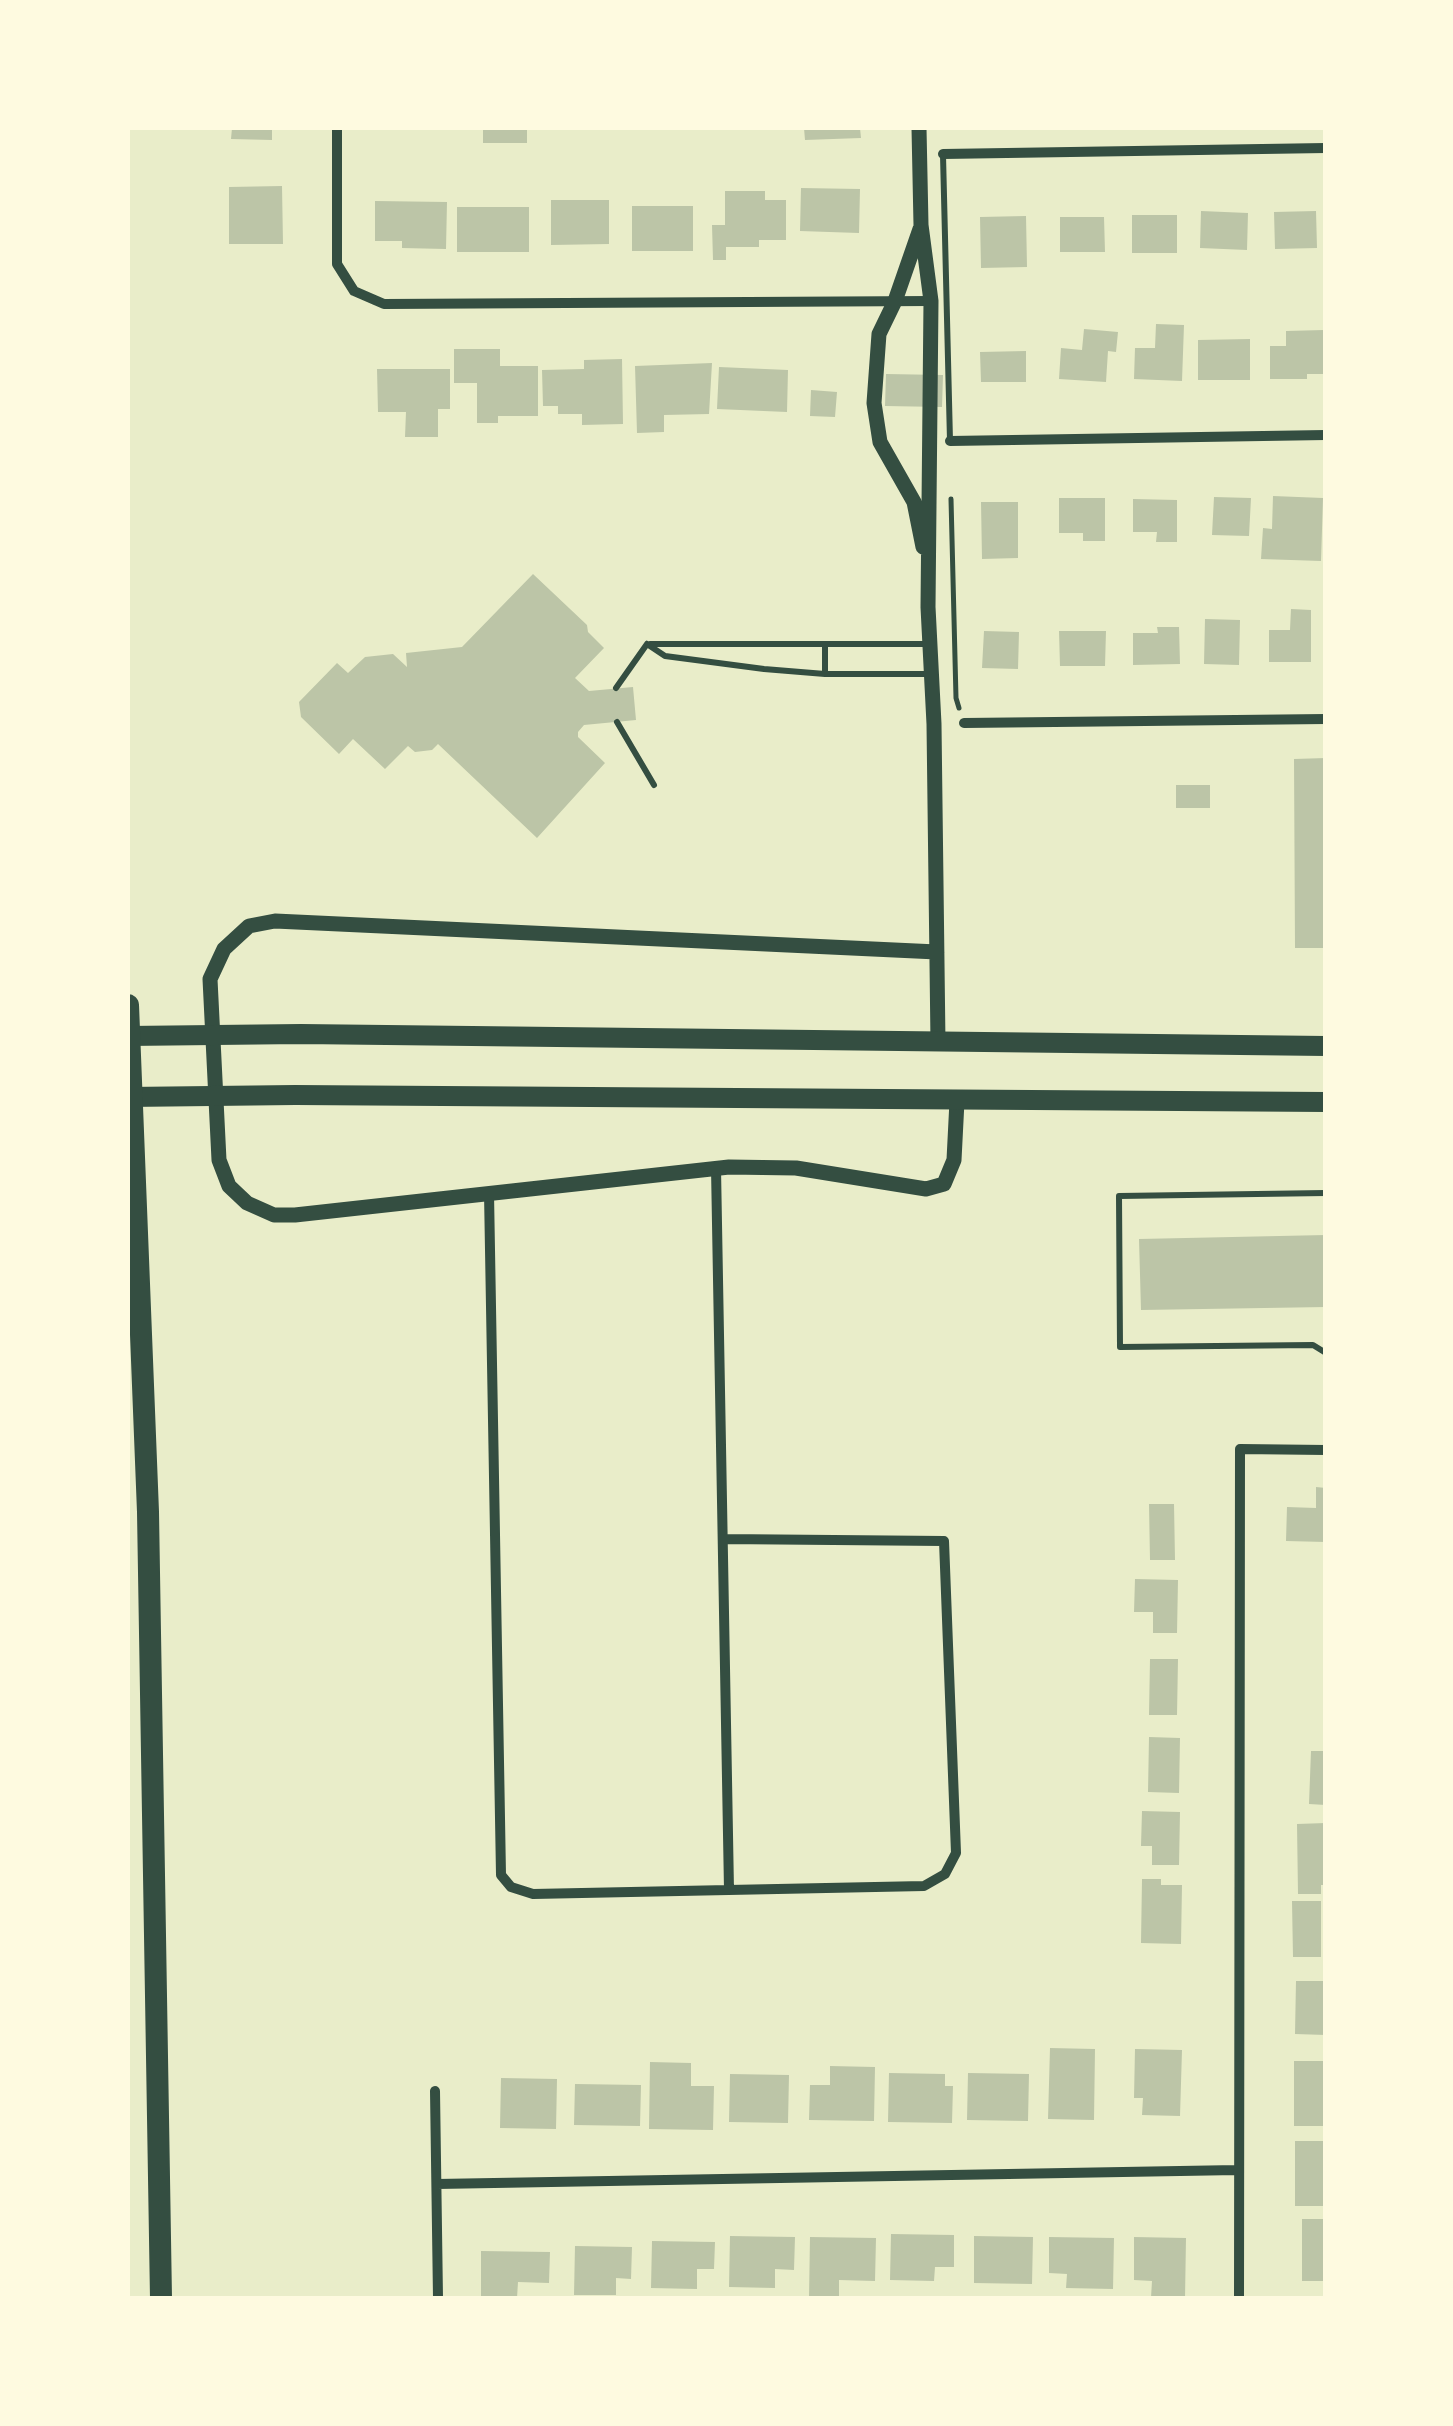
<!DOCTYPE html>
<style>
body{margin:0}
#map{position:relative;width:1453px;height:2426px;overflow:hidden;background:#e9edc9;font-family:Helvetica,sans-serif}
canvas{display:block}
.frame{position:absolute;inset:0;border:130px solid #fefae0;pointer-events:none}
</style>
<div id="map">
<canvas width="1453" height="2426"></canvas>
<div class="frame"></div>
</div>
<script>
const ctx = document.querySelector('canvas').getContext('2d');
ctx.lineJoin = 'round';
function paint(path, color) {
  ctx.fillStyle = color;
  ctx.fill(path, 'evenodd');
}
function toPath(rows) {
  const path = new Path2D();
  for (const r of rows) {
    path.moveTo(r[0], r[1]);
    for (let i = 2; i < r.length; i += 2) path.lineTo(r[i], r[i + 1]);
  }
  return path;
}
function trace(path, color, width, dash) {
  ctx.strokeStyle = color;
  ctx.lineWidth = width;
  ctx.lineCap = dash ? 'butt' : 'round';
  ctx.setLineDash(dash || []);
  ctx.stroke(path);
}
paint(toPath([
 [232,128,272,128,272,140,231,139],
 [483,128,527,128,527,143,483,143],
 [804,128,860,128,861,138,805,140],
 [282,186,283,244,229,244,229,187],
 [801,188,860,189,859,233,800,231],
 [725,191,765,191,765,200,786,200,786,240,759,240,759,247,726,247,726,260,713,260,712,225,725,225],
 [551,200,609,200,609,244,551,245],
 [375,201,447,202,446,249,402,248,402,241,375,241],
 [632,206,693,206,693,251,632,251],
 [457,207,529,207,529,252,457,252],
 [1201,211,1248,213,1247,250,1200,248],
 [1316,211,1317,248,1275,249,1274,212],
 [1132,215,1177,215,1177,253,1132,253],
 [1026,216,1027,267,981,268,980,217],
 [1060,217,1104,217,1105,252,1060,252],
 [1156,324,1184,325,1182,381,1134,379,1135,348,1155,348],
 [1084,329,1118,332,1116,352,1108,351,1106,382,1059,379,1061,348,1082,350],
 [1324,330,1325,374,1307,374,1307,379,1270,379,1270,346,1286,346,1286,331],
 [1250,339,1250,380,1198,380,1198,340],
 [454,349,500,349,500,366,538,366,538,416,498,416,498,423,477,423,477,383,454,383],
 [1026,351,1026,382,981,382,980,352],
 [622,359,623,424,582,425,582,414,558,414,558,406,543,406,542,370,584,369,584,360],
 [712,363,709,414,664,415,664,432,637,433,635,366],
 [719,367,788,370,787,412,717,409],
 [377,369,450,369,450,409,438,409,438,437,405,437,406,412,378,412],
 [886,374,943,375,942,407,885,406],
 [811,390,837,392,835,417,810,416],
 [1273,496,1323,498,1321,561,1261,559,1263,528,1272,529],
 [1214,497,1251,498,1249,536,1212,535],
 [1059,498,1105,498,1105,541,1083,541,1083,533,1059,533],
 [1133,499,1177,500,1177,542,1156,542,1157,532,1133,532],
 [981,502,1018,502,1018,558,982,559],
 [533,574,587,625,588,632,604,648,575,678,589,691,633,687,636,720,584,725,578,732,578,737,605,763,537,838,438,744,432,750,415,752,408,746,385,769,353,739,339,754,301,717,299,702,337,663,348,673,365,657,393,654,407,667,406,653,462,647],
 [1291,609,1311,610,1311,662,1269,662,1269,630,1290,630],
 [1205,619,1240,620,1239,665,1204,664],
 [1157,627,1179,627,1180,664,1133,665,1133,633,1158,633],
 [984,631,1019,632,1018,669,982,668],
 [1059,631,1106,631,1105,666,1060,666],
 [1326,758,1326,948,1295,948,1294,759],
 [1176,785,1210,785,1210,808,1176,808],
 [1326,1235,1326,1307,1141,1310,1139,1239],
 [1316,1487,1326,1488,1326,1542,1286,1541,1287,1507,1316,1508],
 [1149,1504,1174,1504,1175,1560,1150,1560],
 [1135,1579,1178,1580,1177,1633,1153,1633,1153,1612,1134,1612],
 [1150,1659,1178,1659,1177,1715,1149,1715],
 [1149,1737,1180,1738,1179,1793,1148,1792],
 [1311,1751,1326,1751,1326,1805,1309,1804],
 [1142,1811,1180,1812,1179,1865,1152,1865,1152,1846,1141,1846],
 [1326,1823,1326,1885,1321,1885,1321,1894,1298,1894,1297,1824],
 [1142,1879,1161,1879,1161,1885,1182,1885,1181,1944,1141,1943],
 [1292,1901,1321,1901,1321,1957,1293,1957],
 [1296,1981,1326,1981,1326,2035,1295,2034],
 [1050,2048,1095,2049,1094,2120,1048,2119],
 [1135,2049,1182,2050,1180,2116,1142,2115,1143,2098,1134,2098],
 [1294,2061,1326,2061,1326,2126,1294,2126],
 [650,2062,691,2063,691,2086,714,2086,713,2130,649,2129],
 [830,2066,875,2067,874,2121,809,2120,810,2085,830,2085],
 [889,2073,945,2074,945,2086,953,2086,952,2123,888,2122],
 [968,2073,1029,2074,1028,2121,967,2120],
 [730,2074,789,2075,788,2123,729,2122],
 [501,2078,557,2079,556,2129,500,2128],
 [575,2084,641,2085,640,2126,574,2125],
 [1295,2141,1326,2141,1326,2206,1295,2206],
 [1302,2219,1326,2219,1326,2281,1302,2281],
 [891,2234,954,2235,954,2267,935,2267,934,2281,890,2280],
 [730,2236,795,2237,794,2270,775,2269,775,2288,729,2287],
 [974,2236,1033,2237,1032,2284,974,2283],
 [810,2237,876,2238,875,2281,839,2280,839,2298,809,2298],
 [1049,2237,1114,2238,1113,2289,1066,2288,1067,2274,1049,2273],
 [1134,2237,1186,2238,1185,2298,1151,2298,1152,2281,1134,2280],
 [652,2241,715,2242,714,2269,697,2269,697,2289,651,2288],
 [575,2246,632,2247,631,2279,616,2278,616,2295,574,2295],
 [481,2251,550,2252,549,2283,518,2282,517,2298,481,2298]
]), '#bcc5a7');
trace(toPath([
 [951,499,956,698,959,708]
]), '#344e41', 5);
trace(toPath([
 [943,155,950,441],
 [647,644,665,656,764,669,825,674,929,674],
 [650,644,927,644],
 [825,644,825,674],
 [616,688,647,644],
 [617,722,654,785],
 [1326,1193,1119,1196,1120,1347,1313,1345,1326,1353]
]), '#344e41', 6);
trace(toPath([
 [337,128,337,264,354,291,384,304,931,301],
 [943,154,1326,148],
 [950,441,1326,435],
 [964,723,1326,719],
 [716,1168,729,1890],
 [489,1193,501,1875,511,1887,533,1894,924,1886,945,1874,956,1853,944,1541,723,1539],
 [435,2091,438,2298],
 [437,2184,1237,2170],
 [1239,2298,1240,1449,1326,1450]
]), '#344e41', 10);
trace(toPath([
 [919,128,921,225,931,301,928,607,934,724,938,1043],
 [920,229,895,301,879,334,874,403,880,442,914,502,923,547],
 [937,952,275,921,249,926,224,949,210,979,219,1160,229,1186,247,1203,274,1215,295,1215,729,1167,796,1168,926,1189,944,1184,954,1160,957,1101]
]), '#344e41', 15);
trace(toPath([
 [128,1036,301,1034,1326,1046],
 [128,1097,295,1095,1326,1102]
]), '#344e41', 20);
trace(toPath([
 [128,1005,148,1512,161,2298]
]), '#344e41', 22);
</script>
